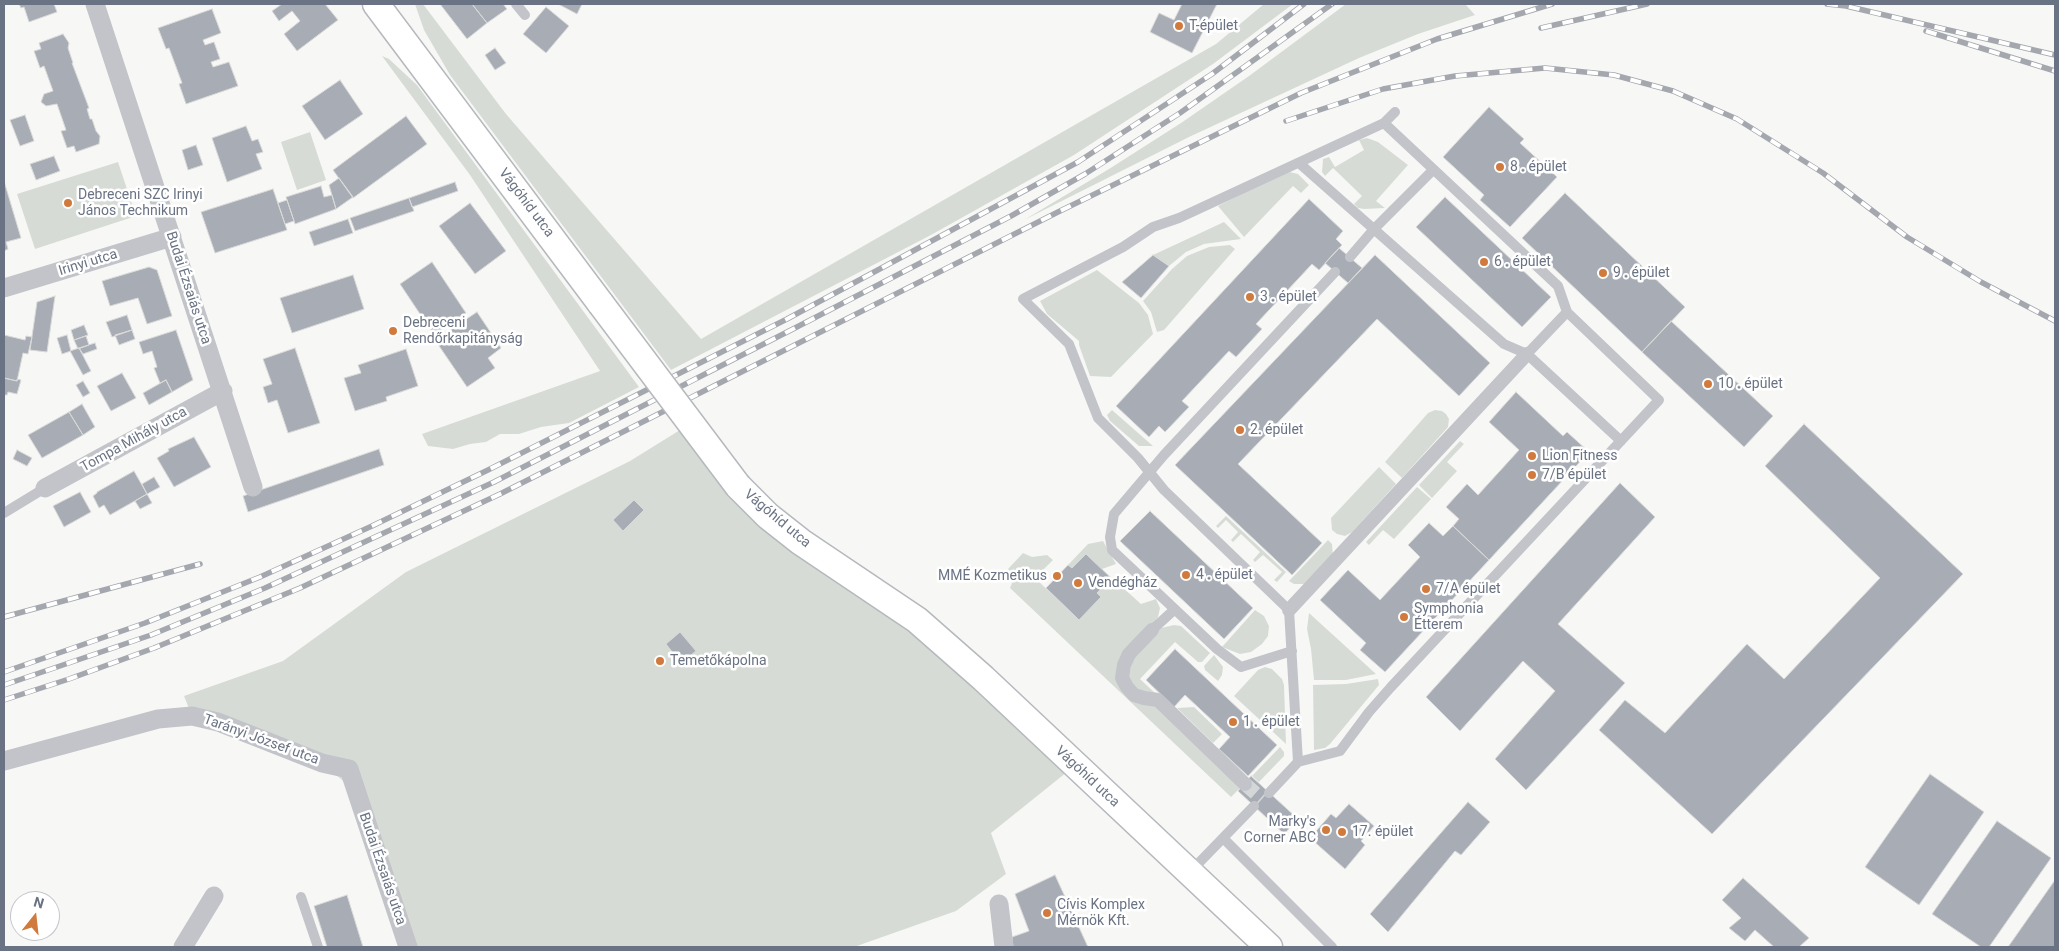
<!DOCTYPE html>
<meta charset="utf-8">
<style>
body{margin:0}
#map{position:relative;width:2059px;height:951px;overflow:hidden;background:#f7f8f5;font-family:Roboto,sans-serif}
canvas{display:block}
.frame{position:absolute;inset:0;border:5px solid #6a7383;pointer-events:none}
.north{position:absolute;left:10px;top:891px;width:50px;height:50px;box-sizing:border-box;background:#fff;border:1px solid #c3c7cd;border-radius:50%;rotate:16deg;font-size:14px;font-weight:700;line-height:20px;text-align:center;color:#6a7383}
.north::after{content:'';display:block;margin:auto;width:18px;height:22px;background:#d07a3d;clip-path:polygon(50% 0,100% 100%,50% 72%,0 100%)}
</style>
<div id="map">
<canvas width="2059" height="951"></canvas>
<div class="frame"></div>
<div class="north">N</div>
</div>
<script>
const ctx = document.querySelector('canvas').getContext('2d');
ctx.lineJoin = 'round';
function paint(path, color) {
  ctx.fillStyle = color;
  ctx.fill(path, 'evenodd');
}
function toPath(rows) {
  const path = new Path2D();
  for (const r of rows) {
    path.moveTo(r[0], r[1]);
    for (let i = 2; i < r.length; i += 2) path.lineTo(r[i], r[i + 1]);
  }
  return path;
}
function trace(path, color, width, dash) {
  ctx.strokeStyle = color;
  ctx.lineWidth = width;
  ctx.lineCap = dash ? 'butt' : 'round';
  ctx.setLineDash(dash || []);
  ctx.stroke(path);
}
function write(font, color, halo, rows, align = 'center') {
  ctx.font = font + ' Roboto,sans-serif';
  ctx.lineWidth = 5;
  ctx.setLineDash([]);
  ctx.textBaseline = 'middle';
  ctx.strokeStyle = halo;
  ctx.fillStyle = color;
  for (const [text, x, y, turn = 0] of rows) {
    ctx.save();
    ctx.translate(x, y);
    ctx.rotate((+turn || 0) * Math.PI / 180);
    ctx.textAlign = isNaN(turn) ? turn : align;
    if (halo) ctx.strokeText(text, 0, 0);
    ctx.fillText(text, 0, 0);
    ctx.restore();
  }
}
paint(toPath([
 [415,4,423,4,506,114,701,339,1216,44,1264,4,1293,4,1213,64,1074,155,931,235,671,370,450,75,424,30],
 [1346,4,1465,4,1475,15,1418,34,1359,58,1189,137,1024,220,1109,169,1181,123,1249,76],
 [382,56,389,59,417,85,639,387,569,423,541,427,519,434,500,434,486,442,470,444,453,449,428,446,422,434,600,371,470,175],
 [310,132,326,180,297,190,281,142],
 [1367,138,1378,142,1408,165,1376,201,1385,208,1364,209,1358,208,1354,204,1362,196,1333,168,1325,176,1322,172,1323,159,1329,157,1335,167,1364,150,1359,140],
 [118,162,136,216,35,249,17,194],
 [1285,171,1298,174,1309,185,1301,193,1293,186,1244,237,1218,206],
 [1224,222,1241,239,1204,244,1186,252,1169,266,1153,255],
 [1230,245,1235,249,1164,330,1157,332,1151,312,1143,301,1172,269,1187,256,1209,247],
 [1097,270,1139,303,1148,315,1153,334,1111,377,1090,376,1079,345,1079,341,1047,314,1040,301],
 [1112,410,1153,446,1139,446,1110,421,1107,415],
 [1435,410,1442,411,1446,414,1449,419,1448,427,1402,478,1385,462,1428,413],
 [680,430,910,630,991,697,1067,772,991,833,1006,874,956,911,854,947,407,947,355,791,322,763,192,716,184,696,283,661,406,572,630,461],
 [1460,441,1464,444,1447,462,1457,471,1432,498,1419,485],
 [1379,467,1396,484,1352,532,1345,536,1337,534,1332,530,1331,518],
 [1417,487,1431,499,1394,539,1383,530,1369,545,1366,542],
 [1226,516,1286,572,1277,582,1274,580,1282,572,1263,555,1255,562,1253,560,1260,552,1241,534,1233,542,1231,540,1238,532,1226,520,1218,528,1216,526],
 [1328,540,1332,544,1333,557,1308,584,1294,584,1289,581],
 [1103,541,1116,564,1102,569,1141,604,1156,599,1160,608,1158,617,1117,678,1155,704,1241,787,1231,797,1010,588,1015,576,1008,569,1023,553,1032,557,1047,555,1053,560,1035,578,1079,620,1101,597,1068,565,1088,544],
 [1255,610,1264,616,1269,626,1268,636,1262,644,1251,652,1240,654,1222,647],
 [1309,613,1376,674,1346,680,1314,680,1311,649,1307,629],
 [1174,625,1181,626,1210,653,1202,662,1198,662,1175,642,1140,679,1156,694,1137,691,1128,678,1133,658,1161,628],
 [1214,655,1223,667,1222,675,1218,681,1205,670,1204,666],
 [1265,667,1272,669,1282,679,1284,685,1286,744,1234,696,1258,670],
 [1378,679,1379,685,1330,744,1325,748,1314,750,1313,685,1346,684],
 [1194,707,1222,734,1213,743,1177,708],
 [1280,747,1284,752,1284,756,1259,782,1252,776]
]), '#d6dcd5');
const building = toPath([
 [19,4,54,4,57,12,29,22,24,7,21,8,19,4],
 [282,4,325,4,338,20,297,51,284,34,300,21,292,11,279,21,272,11,282,4],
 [440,4,472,4,487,23,467,39,440,4],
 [472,4,503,4,507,9,487,23,472,4],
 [558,4,582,4,577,14,558,4],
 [1182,4,1217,4,1192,53,1150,32,1159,13,1174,20,1182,4],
 [546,7,569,26,546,53,523,34,546,7],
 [212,9,221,33,203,40,205,45,214,42,220,59,211,62,213,67,229,62,238,86,186,104,179,84,182,83,169,48,166,49,158,28,212,9],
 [63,34,69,43,68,48,73,63,72,63,89,108,87,109,90,119,92,119,96,131,100,136,99,144,76,152,74,146,67,148,61,131,66,130,57,104,46,106,41,102,44,94,53,91,44,66,40,68,34,51,41,49,39,43,63,34],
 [495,48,506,63,495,70,485,55,495,48],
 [340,80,363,114,325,140,302,106,340,80],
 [1489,107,1524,139,1520,143,1557,177,1510,227,1480,200,1484,195,1443,157,1489,107],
 [25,115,34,141,20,146,10,120,25,115],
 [406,116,427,144,353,198,333,170,406,116],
 [246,126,252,141,258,139,263,152,256,154,262,169,227,182,212,138,246,126],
 [196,145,203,165,188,170,182,150,196,145],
 [54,156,60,171,36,180,30,164,54,156],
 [339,178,353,197,336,209,329,185,339,178],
 [4,181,21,238,6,242,8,249,4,251,4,181],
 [455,182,458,191,412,207,409,198,455,182],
 [321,186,324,197,332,195,336,209,295,224,286,197,321,186],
 [273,189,287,230,215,253,201,212,273,189],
 [1565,193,1685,307,1642,352,1522,238,1565,193],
 [1445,197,1551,297,1522,327,1416,227,1445,197],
 [409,198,414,211,355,231,350,218,409,198],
 [1309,199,1343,231,1336,239,1342,245,1319,270,1312,264,1256,324,1262,329,1236,357,1229,351,1182,401,1189,407,1165,432,1159,426,1149,437,1116,406,1309,199],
 [287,200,294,221,285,224,278,203,287,200],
 [470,203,506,251,475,274,439,226,470,203],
 [348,219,353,233,314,246,309,232,348,219],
 [1339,248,1362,268,1348,283,1325,263,1339,248],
 [1153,255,1169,266,1141,298,1122,282,1153,255],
 [1375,255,1490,363,1459,396,1377,319,1238,464,1322,543,1292,575,1175,465,1375,255],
 [432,262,466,313,434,335,400,284,432,262],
 [149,267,157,270,172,316,147,324,138,298,110,306,102,281,149,267],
 [353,275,364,309,292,333,280,298,353,275],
 [55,296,47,352,30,350,37,302,55,296],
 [477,312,501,348,488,358,495,368,467,387,435,340,477,312],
 [127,315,132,330,112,337,106,322,127,315],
 [1671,321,1773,416,1744,447,1642,352,1671,321],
 [84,325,88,335,74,340,71,330,84,325],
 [132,330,135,339,119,345,115,335,132,330],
 [176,330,193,380,172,392,166,380,160,383,154,368,157,367,152,351,143,354,139,342,176,330],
 [4,335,25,340,26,336,32,337,28,354,23,353,17,381,4,378,4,335],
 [67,335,71,351,62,354,57,338,67,335],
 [86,336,89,345,78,349,74,340,86,336],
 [95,343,97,349,83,354,79,348,95,343],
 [79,348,91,371,83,375,70,351,79,348],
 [295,348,320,423,288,433,277,400,268,403,263,387,272,384,263,359,295,348],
 [406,349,418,386,386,397,387,401,355,411,344,378,361,373,358,365,406,349],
 [122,373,136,398,111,411,97,386,122,373],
 [4,378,17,381,17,379,21,380,17,394,8,392,7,395,4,395,4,378],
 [166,380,172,392,149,405,143,393,166,380],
 [83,381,90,393,83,397,76,385,83,381],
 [1516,392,1563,436,1567,432,1589,452,1489,560,1453,526,1459,519,1446,507,1467,484,1478,495,1519,450,1489,422,1516,392],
 [82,404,95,427,83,435,69,412,82,404],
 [69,412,83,435,42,458,28,435,69,412],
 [1804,424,1963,574,1712,834,1599,730,1625,700,1665,733,1747,644,1784,679,1880,578,1765,466,1804,424],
 [194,437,211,467,174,487,157,458,169,451,168,449,194,437],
 [379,449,384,465,248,512,243,496,379,449],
 [17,450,32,458,27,466,13,459,17,450],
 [134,471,147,494,110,515,104,505,99,508,93,496,97,493,97,492,134,471],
 [154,477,160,487,147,494,142,484,154,477],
 [1620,483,1655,517,1558,624,1625,683,1526,790,1495,759,1555,691,1523,661,1460,731,1426,697,1620,483],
 [80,492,91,512,64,527,53,506,80,492],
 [147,494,152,503,140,509,135,501,147,494],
 [634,500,644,510,623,531,613,520,634,500],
 [1150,511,1253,608,1224,639,1120,541,1150,511],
 [1429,523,1443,536,1453,526,1489,560,1385,672,1360,650,1366,643,1320,600,1348,570,1380,600,1420,557,1408,545,1429,523],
 [1086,554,1111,578,1097,593,1101,597,1079,620,1046,588,1068,565,1072,568,1086,554],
 [680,632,696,651,681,663,666,644,680,632],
 [1175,649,1277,745,1248,776,1219,749,1230,737,1185,695,1174,707,1146,680,1175,649],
 [1930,774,1984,812,1919,905,1865,867,1930,774],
 [1251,776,1298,819,1284,834,1238,791,1251,776],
 [1468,802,1490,822,1461,855,1455,851,1388,932,1370,914,1468,802],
 [1349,804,1374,826,1361,841,1365,845,1345,869,1310,838,1331,814,1336,818,1349,804],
 [1997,821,2051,858,1989,947,1981,947,1932,914,1997,821],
 [1055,875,1088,947,1013,947,1012,937,1029,931,1015,894,1055,875],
 [1743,878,1809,938,1799,947,1774,947,1755,930,1745,941,1729,928,1741,918,1722,900,1743,878],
 [2055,880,2055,947,2008,947,2055,880],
 [347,895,363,947,327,947,314,906,347,895]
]);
paint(building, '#a8adb5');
trace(building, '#d9d9d8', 1);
trace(toPath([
 [1245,784,1262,799]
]), '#d4d7d8', 14, [14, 7]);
const secondary = toPath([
 [376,4,601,304],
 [738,486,768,516,801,542,917,620,983,678,1269,947]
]);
trace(secondary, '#b5b8bd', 29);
trace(toPath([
 [516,4,525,15],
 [1299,163,1504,344,1527,354,1621,441],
 [1350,257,1374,229,1433,170],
 [1527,354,1567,312],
 [4,513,45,488],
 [1152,630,1175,609],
 [1292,651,1241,667,1217,649,1112,550,1110,537,1114,514,1164,455,1335,272],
 [1298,762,1289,610,1164,490,1138,458,1098,418,1069,344,1023,299,1123,247,1153,227,1179,218,1384,123,1395,112],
 [1269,793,1298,762,1340,751,1369,712,1391,687,1659,400,1567,312,1558,286,1384,123],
 [1223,838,1332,947],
 [1190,872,1254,806],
 [301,897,318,947]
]), '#c2c4c9', 10);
trace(toPath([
 [1289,610,1527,354],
 [1152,630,1129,654,1124,665,1122,678,1127,687,1134,695,1144,698,1158,700,1245,784]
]), '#c2c4c9', 14);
trace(toPath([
 [95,4,253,487],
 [4,288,172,237],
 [45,488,223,391],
 [4,761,158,719,192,716,218,722,322,763,349,769,408,947],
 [999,904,1004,947],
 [183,947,214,896]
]), '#c2c4c9', 19);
trace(secondary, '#fff', 26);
const rail = toPath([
 [1827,4,1846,6,2055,55],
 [1541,28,1647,4],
 [1926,31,2055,71],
 [1286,121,1383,89,1455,76,1545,68,1614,75,1673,91,1737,119,1823,173,1907,237,1981,282,2055,321],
 [4,617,200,564],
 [4,672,145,623,260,577,372,526,488,470,787,319,1078,162,1212,74,1304,4],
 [4,685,151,635,265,588,494,482,793,329,1011,216,1085,174,1180,113,1332,4],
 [4,700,69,679,154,648,300,588,500,494,1058,212,1301,93,1437,39,1552,4]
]);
trace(rail, '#a4a7ae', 5.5);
trace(rail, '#fff', 4, [11]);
const secondaryBridge = toPath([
 [601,304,738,486]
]);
trace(secondaryBridge, '#b5b8bd', 29, []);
trace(secondaryBridge, '#fff', 26);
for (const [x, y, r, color] of [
 [1179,26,5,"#d07a3d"],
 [1500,167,5,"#d07a3d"],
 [68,203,5,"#d07a3d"],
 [1484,262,5,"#d07a3d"],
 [1603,273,5,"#d07a3d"],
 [1250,297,5,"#d07a3d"],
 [393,331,5,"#d07a3d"],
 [1708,384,5,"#d07a3d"],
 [1240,430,5,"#d07a3d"],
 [1532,456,5,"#d07a3d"],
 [1532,475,5,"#d07a3d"],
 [1186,575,5,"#d07a3d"],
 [1057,576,5,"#d07a3d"],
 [1078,583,5,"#d07a3d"],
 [1426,589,5,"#d07a3d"],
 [1404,617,5,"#d07a3d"],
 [660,661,5,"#d07a3d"],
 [1233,722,5,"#d07a3d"],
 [1326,830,5,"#d07a3d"],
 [1342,832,5,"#d07a3d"],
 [1047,913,5,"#d07a3d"]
]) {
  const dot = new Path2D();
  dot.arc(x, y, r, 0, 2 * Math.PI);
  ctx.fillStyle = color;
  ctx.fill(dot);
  trace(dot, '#fff', 2);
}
write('14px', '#6a7383', '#fff', [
 ["T-épület",1189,26],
 ["8 . épület",1510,167],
 ["Debreceni SZC Irinyi",78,195],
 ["János Technikum",78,211],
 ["6 . épület",1494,262],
 ["9 . épület",1613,273],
 ["3 . épület",1260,297],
 ["Debreceni",403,323],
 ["Rendőrkapitányság",403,339],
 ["10 . épület",1718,384],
 ["2. épület",1250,430],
 ["Lion Fitness",1542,456],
 ["7/B épület",1542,475],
 ["4 . épület",1196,575],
 ["MMÉ Kozmetikus",1047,576,"right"],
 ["Vendégház",1088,583],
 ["7/A épület",1436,589],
 ["Symphonia",1414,609],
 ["Étterem",1414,625],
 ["Temetőkápolna",670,661],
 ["1 . épület",1243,722],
 ["Marky's",1316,822,"right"],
 ["Corner ABC",1316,838,"right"],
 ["17. épület",1352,832],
 ["Cívis Komplex",1057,905],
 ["Mérnök Kft.",1057,921]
], 'left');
write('14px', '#6a7383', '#fff', [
 ["Vágóhíd utca",526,203,53],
 ["Irinyi utca",88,263,-17],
 ["Budai Ézsaiás utca",188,288,72],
 ["Tompa Mihály utca",134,440,-29],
 ["Vágóhíd utca",777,519,40],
 ["Tarányi József utca",261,740,20],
 ["Vágóhíd utca",1087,777,43],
 ["Budai Ézsaiás utca",382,869,71]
]);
</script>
